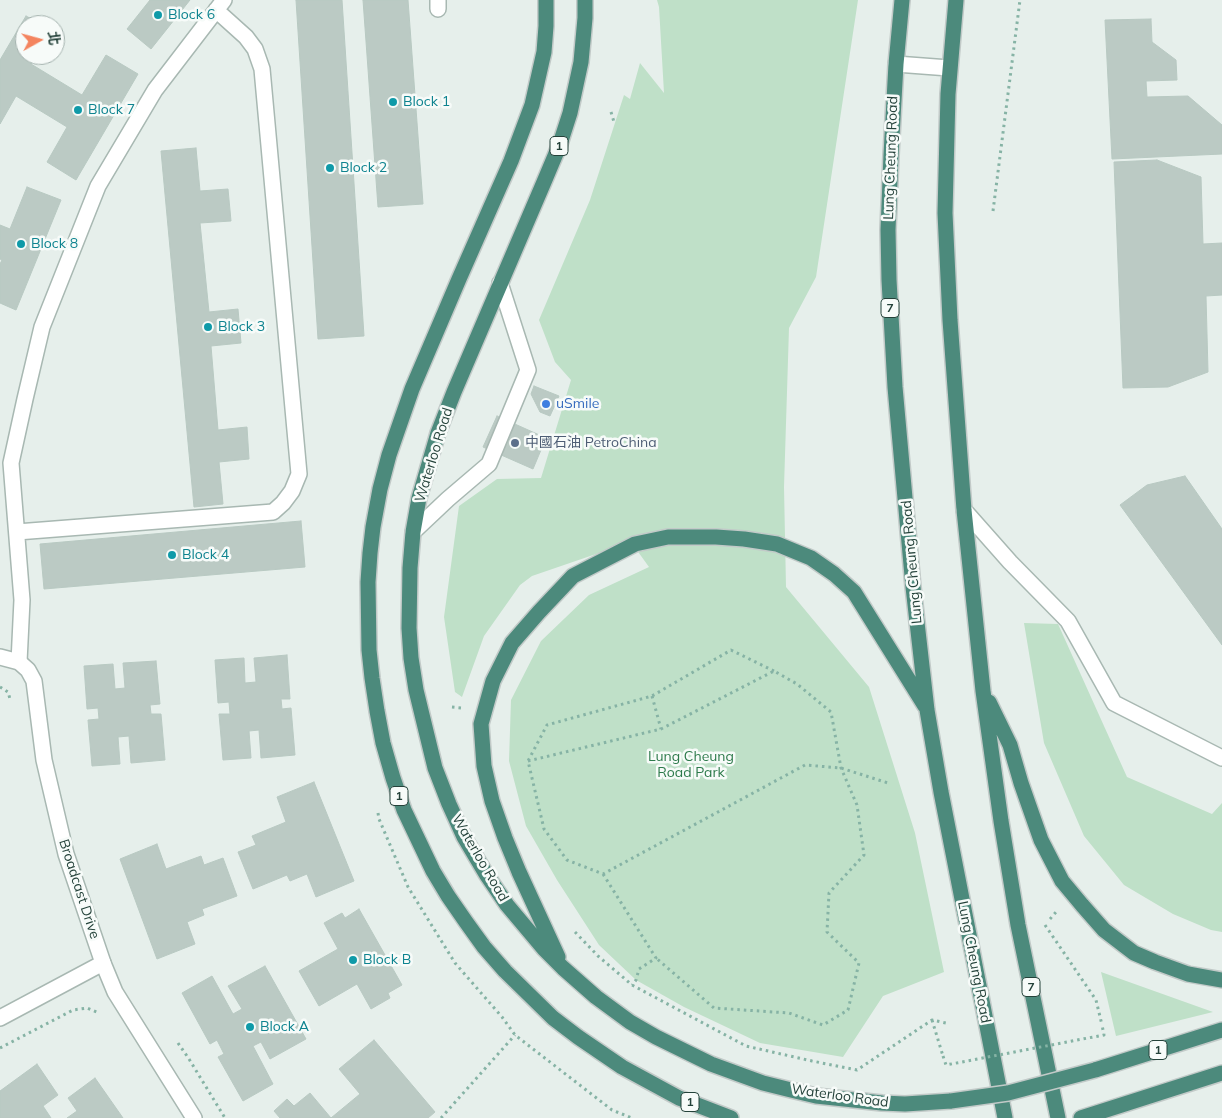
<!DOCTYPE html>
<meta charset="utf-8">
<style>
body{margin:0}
#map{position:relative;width:1222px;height:1118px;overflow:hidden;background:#e6efeb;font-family:Mulish,"Noto Sans TC",sans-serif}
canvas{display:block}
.north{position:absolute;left:15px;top:15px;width:50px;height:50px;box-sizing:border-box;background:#f7fbf9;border:1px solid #a3b1ad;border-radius:50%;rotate:83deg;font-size:14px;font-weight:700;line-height:20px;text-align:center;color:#24423a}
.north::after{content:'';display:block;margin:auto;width:18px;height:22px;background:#f4845f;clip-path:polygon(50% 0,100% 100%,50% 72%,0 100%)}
</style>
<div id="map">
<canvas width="1222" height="1118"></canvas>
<div class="north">北</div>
</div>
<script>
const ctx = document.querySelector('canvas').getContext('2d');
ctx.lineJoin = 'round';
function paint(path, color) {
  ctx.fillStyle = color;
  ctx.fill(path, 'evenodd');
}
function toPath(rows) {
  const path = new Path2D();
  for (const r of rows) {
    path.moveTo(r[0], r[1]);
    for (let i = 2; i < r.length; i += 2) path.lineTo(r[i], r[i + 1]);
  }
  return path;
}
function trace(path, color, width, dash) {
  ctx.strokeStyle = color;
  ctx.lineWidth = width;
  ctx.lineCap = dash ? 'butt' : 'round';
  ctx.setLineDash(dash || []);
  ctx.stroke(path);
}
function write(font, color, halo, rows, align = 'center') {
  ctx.font = font + ' Mulish,"Noto Sans TC",sans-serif';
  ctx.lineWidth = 5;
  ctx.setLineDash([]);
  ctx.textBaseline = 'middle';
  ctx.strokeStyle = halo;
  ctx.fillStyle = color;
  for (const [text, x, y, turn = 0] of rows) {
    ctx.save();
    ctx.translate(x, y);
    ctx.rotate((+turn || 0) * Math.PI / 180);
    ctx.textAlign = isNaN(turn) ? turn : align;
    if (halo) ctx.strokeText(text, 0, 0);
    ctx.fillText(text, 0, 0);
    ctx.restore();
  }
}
paint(toPath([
 [657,0,858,0,816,277,789,328,784,487,786,587,869,687,915,833,944,972,883,996,843,1057,760,1043,684,1007,636,980,599,945,557,880,526,826,509,761,511,700,541,641,589,595,649,567,631,542,532,576,520,585,484,636,462,697,455,692,444,617,459,506,497,479,541,478,571,380,555,362,539,320,590,200,624,95,630,99,640,63,664,93,659,7],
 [1024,623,1058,624,1127,777,1212,814,1222,803,1222,932,1211,930,1173,914,1124,885,1084,836,1044,743],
 [1101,972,1213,1012,1116,1036]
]), '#bfe0c8');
const building = toPath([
 [150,0,190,0,151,49,127,29,150,0],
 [296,0,342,0,364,336,318,339,296,0],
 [363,0,408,0,423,204,378,207,363,0],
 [26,16,43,25,25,25,25,55,37,55,31,64,82,95,106,55,138,74,76,180,47,162,67,127,16,96,0,124,0,60,26,16],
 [1151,19,1152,42,1176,60,1177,80,1146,81,1147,97,1188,96,1222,125,1222,154,1112,159,1105,20,1151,19],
 [196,148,200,191,228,189,231,221,200,223,209,312,238,309,241,343,211,346,218,430,247,427,249,459,219,462,223,504,194,507,161,151,196,148],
 [1157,160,1201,177,1203,244,1222,243,1222,295,1206,296,1208,372,1168,387,1123,388,1114,162,1157,160],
 [27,187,61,200,16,310,0,303,0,264,2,260,0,259,0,225,10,229,27,187],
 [534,386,559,396,550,416,540,412,531,394,534,386],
 [497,416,546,438,533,469,483,447,497,416],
 [1185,476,1222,529,1222,645,1120,505,1147,485,1185,476],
 [301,521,305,567,44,589,40,544,301,521],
 [287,655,290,699,281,699,282,709,291,708,295,755,261,758,259,730,249,731,251,758,223,760,219,714,230,714,229,702,218,703,215,660,244,658,245,683,256,682,254,658,287,655],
 [156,661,160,704,150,705,151,714,161,714,165,760,131,763,129,736,118,737,120,764,92,766,88,720,99,719,98,708,87,709,84,666,113,664,115,689,125,688,123,663,156,661],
 [314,782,354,881,316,897,307,874,290,881,287,875,253,889,238,852,256,845,252,836,286,822,277,797,314,782],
 [157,844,166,869,201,856,204,865,223,858,237,896,202,909,204,915,187,922,195,944,157,959,120,859,157,844],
 [359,909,402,985,388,993,390,998,371,1009,357,984,319,1006,299,971,338,949,324,923,342,913,345,918,359,909],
 [265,966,306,1039,270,1059,261,1042,253,1046,273,1084,243,1101,218,1057,224,1054,217,1040,210,1044,182,993,212,976,233,1014,242,1009,228,986,265,966],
 [374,1040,435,1112,428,1118,280,1118,274,1111,287,1099,294,1106,310,1093,331,1118,360,1094,339,1069,374,1040],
 [37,1064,58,1095,43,1106,51,1118,0,1118,0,1091,37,1064],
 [95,1078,123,1118,67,1118,77,1111,68,1098,95,1078]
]);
paint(building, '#bbcac4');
trace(building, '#b8c9c2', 1);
const service = toPath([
 [438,0,438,9],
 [896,64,949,68],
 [964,510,1010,562,1068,621,1114,703,1222,758],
 [17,532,273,512,283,503,292,491,299,474,262,69,255,49,246,37,216,10],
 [413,532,448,499,489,464,528,370,500,283],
 [19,662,22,600,11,463,25,399,42,327,98,186,155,90,224,0]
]);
const minor = toPath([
 [0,1018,103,963]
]);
const tertiary = toPath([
 [0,657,19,662,28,670,34,681,44,760,66,854,103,963,115,992,194,1118]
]);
const trunk = toPath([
 [546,0,546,26,544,52,532,105,511,161,459,279,412,389,389,455,380,489,373,527,370,553,368,582,369,650,372,678,377,711,383,743,393,778,404,810,433,871,448,896,466,922,484,947,505,971,553,1018,578,1037,622,1067,679,1098,731,1118],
 [585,0,585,18,581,62,570,113,560,144,544,182,454,392,438,433,419,498,413,532,410,568,409,628,411,658,416,690,435,768,449,804,464,837,486,874,507,905,544,949,563,968,596,997,630,1022,656,1037,711,1064,763,1083,791,1090,816,1096,882,1103,905,1104,951,1101],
 [902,0,896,64,891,155,888,230,889,280,895,387,913,587,927,710,941,792,1005,1118],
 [956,0,948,94,945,213,950,320,964,510,983,691,1001,821,1018,925,1058,1118],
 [989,702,1010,745,1021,783,1041,840,1062,881,1082,905,1104,930,1134,953,1155,962,1188,974,1222,980],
 [558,957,519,872,505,838,492,801,484,766,481,724,493,681,512,643,539,612,573,576,635,544,668,537,716,537,744,539,777,544,811,558,834,574,854,592,925,706],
 [1095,1070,1222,1030],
 [1081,1118,1222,1073]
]);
trace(service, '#a8b8b2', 18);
trace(minor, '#a8b8b2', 18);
trace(tertiary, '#a8b8b2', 18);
trace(trunk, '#c2cac8', 18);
trace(toPath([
 [611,112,614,122],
 [993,211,1020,0],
 [774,671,731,650,652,696,547,725,528,761,544,829,567,860,603,874,805,765,841,768,888,783],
 [0,687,8,692,10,699],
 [652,696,661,729],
 [452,707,462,708],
 [528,761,661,729,774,671,797,684,831,712,841,768,857,805,864,855,829,893,827,932,859,963,848,1010,823,1025,789,1013,714,1008,656,958],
 [378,813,379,819,408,887,455,963,502,1017,515,1035,612,1110,632,1118],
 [603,874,656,958,639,969,636,980,632,985],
 [1050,919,1056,912],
 [1045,925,1096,1000,1102,1025],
 [575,932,598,956,632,985,746,1046,812,1061,857,1070,932,1020,946,1023],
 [932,1020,943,1056],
 [178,1043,189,1059,225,1118],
 [0,1048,73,1010,87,1008,99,1013],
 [441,1118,515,1035]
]), '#86b3a5', 3, [2.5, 4]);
trace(service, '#fff', 15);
trace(minor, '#fff', 15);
trace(tertiary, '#fff', 15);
trace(trunk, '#4c8a7c', 15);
const trunkBridge = toPath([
 [951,1101,1008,1093,1095,1070]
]);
trace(trunkBridge, '#c2cac8', 18, []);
trace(toPath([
 [943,1056,946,1065,1088,1038,1104,1035,1102,1025]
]), '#86b3a5', 3, [2.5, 4]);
trace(trunkBridge, '#4c8a7c', 15);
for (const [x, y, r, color] of [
 [158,15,5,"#0f9aa8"],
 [393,102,5,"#0f9aa8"],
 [78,110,5,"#0f9aa8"],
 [330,168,5,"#0f9aa8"],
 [21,244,5,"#0f9aa8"],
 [208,327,5,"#0f9aa8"],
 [546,404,5,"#3f7fe0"],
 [515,443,5,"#5c6f8a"],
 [172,555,5,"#0f9aa8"],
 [353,960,5,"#0f9aa8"],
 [250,1027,5,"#0f9aa8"]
]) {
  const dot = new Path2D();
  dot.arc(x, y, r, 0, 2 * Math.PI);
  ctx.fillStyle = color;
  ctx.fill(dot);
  trace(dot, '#f7fbf9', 2);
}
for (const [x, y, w] of [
 [559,146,18],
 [890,308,18],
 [399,796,18],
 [1031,987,18],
 [1158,1050,18],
 [690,1102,18]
]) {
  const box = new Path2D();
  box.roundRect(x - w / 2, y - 9.5, w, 19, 4);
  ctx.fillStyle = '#f7fbf9';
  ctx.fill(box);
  trace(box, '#24423a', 1);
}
write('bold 12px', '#24423a', null, [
 ["1",559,146],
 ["7",890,308],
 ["1",399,796],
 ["7",1031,987],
 ["1",1158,1050],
 ["1",690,1102]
]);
write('14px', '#0d838f', '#f7fbf9', [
 ["Block 6",168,15],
 ["Block 1",403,102],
 ["Block 7",88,110],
 ["Block 2",340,168],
 ["Block 8",31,244],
 ["Block 3",218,327],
 ["Block 4",182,555],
 ["Block B",363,960],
 ["Block A",260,1027]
], 'left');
write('14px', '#24423a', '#f7fbf9', [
 ["Lung Cheung Road",891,158,-88],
 ["Waterloo Road",434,455,-73],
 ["Lung Cheung Road",912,562,-95],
 ["Waterloo Road",480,858,60],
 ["Broadcast Drive",79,889,72],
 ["Lung Cheung Road",974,962,79],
 ["Waterloo Road",840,1096,8]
]);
write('14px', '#366cbe', '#f7fbf9', [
 ["uSmile",556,404]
], 'left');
write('14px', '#4e5e75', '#f7fbf9', [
 ["中國石油 PetroChina",525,443]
], 'left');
write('14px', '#2d7a4b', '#f7fbf9', [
 ["Lung Cheung",691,757],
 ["Road Park",691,773]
]);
</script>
